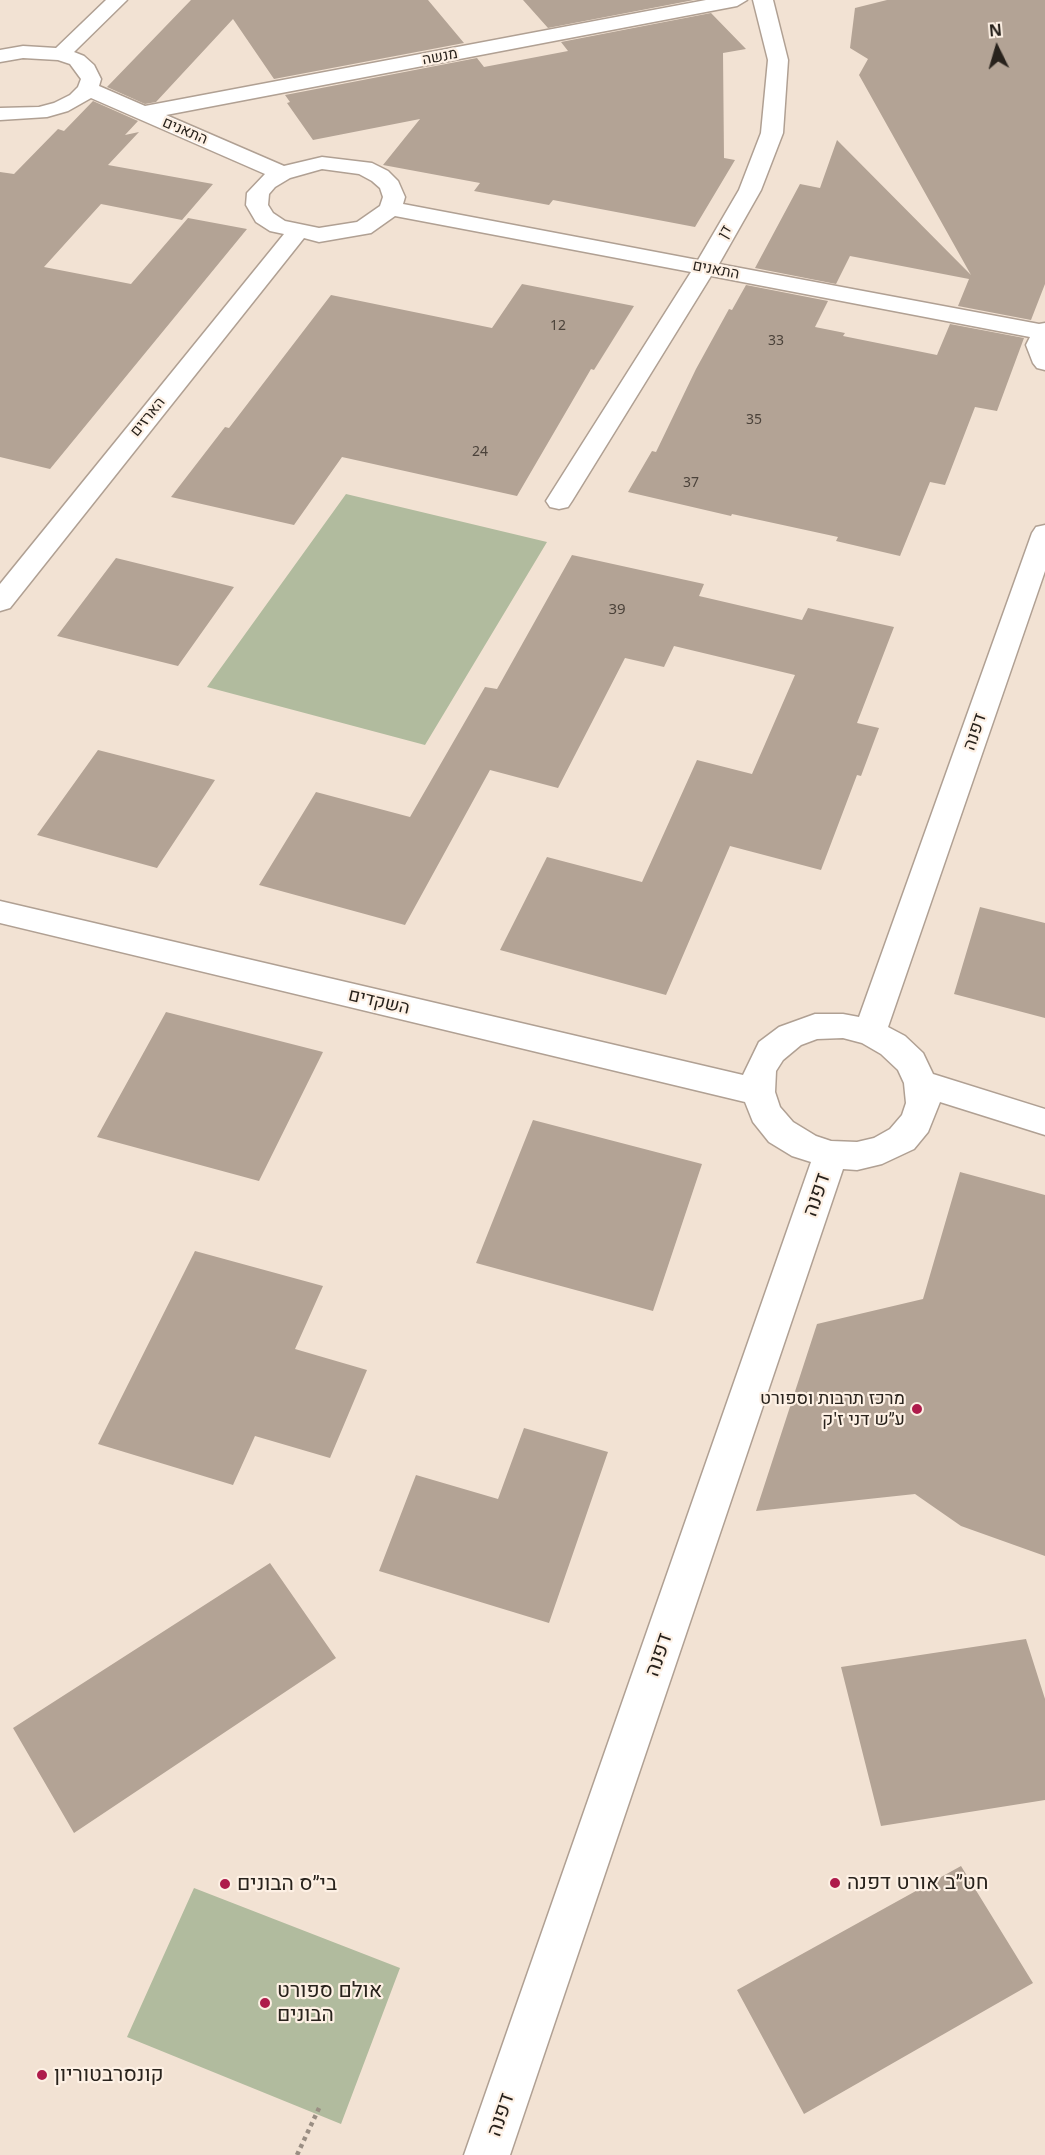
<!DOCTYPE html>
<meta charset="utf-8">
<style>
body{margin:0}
#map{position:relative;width:1045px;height:2155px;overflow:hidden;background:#f2e2d3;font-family:"Noto Sans",sans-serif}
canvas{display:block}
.north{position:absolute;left:967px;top:18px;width:60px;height:60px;-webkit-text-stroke:4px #fdf0e4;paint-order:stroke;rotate:355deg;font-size:16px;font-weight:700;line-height:24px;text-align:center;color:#28221c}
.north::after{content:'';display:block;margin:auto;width:21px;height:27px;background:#28221c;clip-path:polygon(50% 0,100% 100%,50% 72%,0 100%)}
</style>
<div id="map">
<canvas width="1045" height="2155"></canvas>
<div class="north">N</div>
</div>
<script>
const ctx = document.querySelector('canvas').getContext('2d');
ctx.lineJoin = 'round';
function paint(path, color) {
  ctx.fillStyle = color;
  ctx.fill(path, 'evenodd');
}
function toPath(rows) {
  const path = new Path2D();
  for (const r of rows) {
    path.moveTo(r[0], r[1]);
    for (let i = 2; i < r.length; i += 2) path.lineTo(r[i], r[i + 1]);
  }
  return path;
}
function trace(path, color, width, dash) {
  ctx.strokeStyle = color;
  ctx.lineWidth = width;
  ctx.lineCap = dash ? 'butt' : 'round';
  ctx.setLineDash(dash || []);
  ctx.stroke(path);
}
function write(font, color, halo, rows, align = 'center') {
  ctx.font = font + ' "Noto Sans",Heebo,sans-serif';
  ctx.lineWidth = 4.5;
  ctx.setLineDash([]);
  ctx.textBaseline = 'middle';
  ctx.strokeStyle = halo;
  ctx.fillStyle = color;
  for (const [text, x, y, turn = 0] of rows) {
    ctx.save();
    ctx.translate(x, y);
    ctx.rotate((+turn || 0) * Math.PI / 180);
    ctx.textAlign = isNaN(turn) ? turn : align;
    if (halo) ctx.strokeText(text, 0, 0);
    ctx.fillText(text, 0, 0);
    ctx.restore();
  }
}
paint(toPath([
 [346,494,547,542,425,745,207,687],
 [194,1888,400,1968,341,2124,127,2037]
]), '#b1bb9e');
paint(toPath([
 [191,0,428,0,464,43,274,79,233,19,156,102,145,104,107,87],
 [523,0,694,0,548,28],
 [887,0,1045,0,1045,284,1031,320,958,306,969,279,850,256,836,284,755,268,800,184,820,188,837,140,971,275,859,75,868,59,850,48,855,8],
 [711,13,746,49,723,53,724,158,735,160,695,227,553,200,549,205,474,191,480,183,383,165,420,119,313,140,287,103,290,102,285,95,477,58,484,67,568,51,561,42],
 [93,101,138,121,125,135,139,132,108,165,213,184,182,220,101,204,44,267,131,284,188,218,247,229,50,469,0,457,0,172,14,174,58,129,64,131],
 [522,284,634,306,594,370,591,369,517,496,342,457,294,525,171,497,225,427,229,428,331,295,492,328],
 [746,285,828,301,815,327,845,333,843,336,937,355,950,324,1024,338,997,411,975,407,945,485,930,482,900,556,836,541,838,537,732,514,731,516,628,492,652,451,656,452,696,369,729,309,732,310],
 [572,555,704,584,699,596,802,620,808,608,894,627,857,723,879,728,861,776,857,775,821,870,730,846,666,995,500,950,547,857,642,882,697,760,752,774,795,675,674,646,664,667,625,658,558,788,490,770,405,925,259,885,316,792,410,817,485,687,497,689],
 [116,558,234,587,178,666,57,636],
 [98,750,215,780,157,868,37,835],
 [980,907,1045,923,1045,1018,954,994],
 [166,1012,323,1052,259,1181,97,1137],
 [533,1120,702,1164,653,1311,476,1263],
 [960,1172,1045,1195,1045,1556,961,1526,915,1494,756,1511,817,1324,923,1299],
 [195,1251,323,1286,295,1349,367,1370,330,1458,255,1436,233,1485,98,1444],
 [524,1428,608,1452,549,1623,379,1571,416,1475,498,1499],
 [270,1563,336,1658,74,1833,13,1728],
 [1026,1639,1045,1699,1045,1800,881,1826,841,1667],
 [961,1866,1033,1983,804,2114,737,1990]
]), '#b3a395');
const minor = toPath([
 [106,0,127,0,74,52,84,56,94,65,101,79,99,86,145,106,706,0,747,0,737,6,166,115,284,166,322,157,372,163,388,171,398,181,405,197,403,204,698,260,739,190,761,133,768,60,753,0,773,0,788,60,783,133,761,190,719,264,1039,324,1045,323,1045,370,1037,368,1033,363,1026,345,1030,337,711,276,572,501,568,507,559,509,550,507,546,501,691,272,395,216,371,233,319,242,304,238,10,608,0,611,0,584,284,234,270,231,256,222,246,205,247,193,265,174,91,98,68,111,47,117,0,120,0,108,39,107,54,103,70,95,78,87,81,79,70,64,58,60,23,58,0,62,0,50,23,46,56,48,106,0],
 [322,169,359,174,372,181,380,188,383,197,380,206,357,222,319,228,285,221,273,213,268,205,269,194,275,187,290,178,322,169],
 [1045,525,1045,571,888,1027,905,1036,923,1053,933,1074,1045,1109,1045,1135,940,1102,928,1132,914,1149,882,1164,857,1170,843,1169,510,2155,464,2155,811,1162,792,1156,769,1142,753,1122,745,1102,0,923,0,901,743,1075,759,1042,779,1027,815,1014,843,1014,859,1017,1032,533,1036,527,1045,525],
 [843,1038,862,1043,881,1054,898,1070,904,1083,906,1103,902,1115,890,1129,874,1138,857,1142,831,1141,816,1136,793,1122,780,1107,775,1092,776,1071,783,1060,801,1045,817,1039,843,1038]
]);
trace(minor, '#b0a093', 3);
trace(toPath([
 [297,2155,320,2106]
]), '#9a8e83', 4.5, [4, 4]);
paint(minor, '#fff');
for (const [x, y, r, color] of [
 [917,1409,6,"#ae1b4b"],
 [835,1883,6,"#ae1b4b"],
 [225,1884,6,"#ae1b4b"],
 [265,2003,6,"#ae1b4b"],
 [42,2075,6,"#ae1b4b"]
]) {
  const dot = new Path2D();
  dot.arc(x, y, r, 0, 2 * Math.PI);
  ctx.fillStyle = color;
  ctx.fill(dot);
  trace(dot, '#fdf0e4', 2);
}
write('14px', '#4b423a', null, [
 ["12",558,326],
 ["33",776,341],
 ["35",754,420],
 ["24",480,452],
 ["37",691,483]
]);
write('15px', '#28221c', '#fdf0e4', [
 ["מנשה",440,57,-11],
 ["התאנים",185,131,23],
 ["דן",725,232,-60],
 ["התאנים",716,270,11],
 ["הארזים",148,417,-51]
]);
write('15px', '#4b423a', null, [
 ["39",617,610]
]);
write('18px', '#28221c', '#fdf0e4', [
 ["דפנה",975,732,-71],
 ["השקדים",379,1002,13]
]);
write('18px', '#28221c', '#fdf0e4', [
 ["מרכז תרבות וספורט",905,1399],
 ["ע״ש דני ז'ק",905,1420]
], 'right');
write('21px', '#28221c', '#fdf0e4', [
 ["דפנה",817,1195,-71],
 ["דפנה",659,1655,-71],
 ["דפנה",501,2115,-71]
]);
write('21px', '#28221c', '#fdf0e4', [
 ["חט״ב אורט דפנה",847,1883],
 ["בי״ס הבונים",237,1884],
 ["אולם ספורט",277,1991],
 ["הבונים",277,2015],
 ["קונסרבטוריון",54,2075]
], 'left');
</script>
